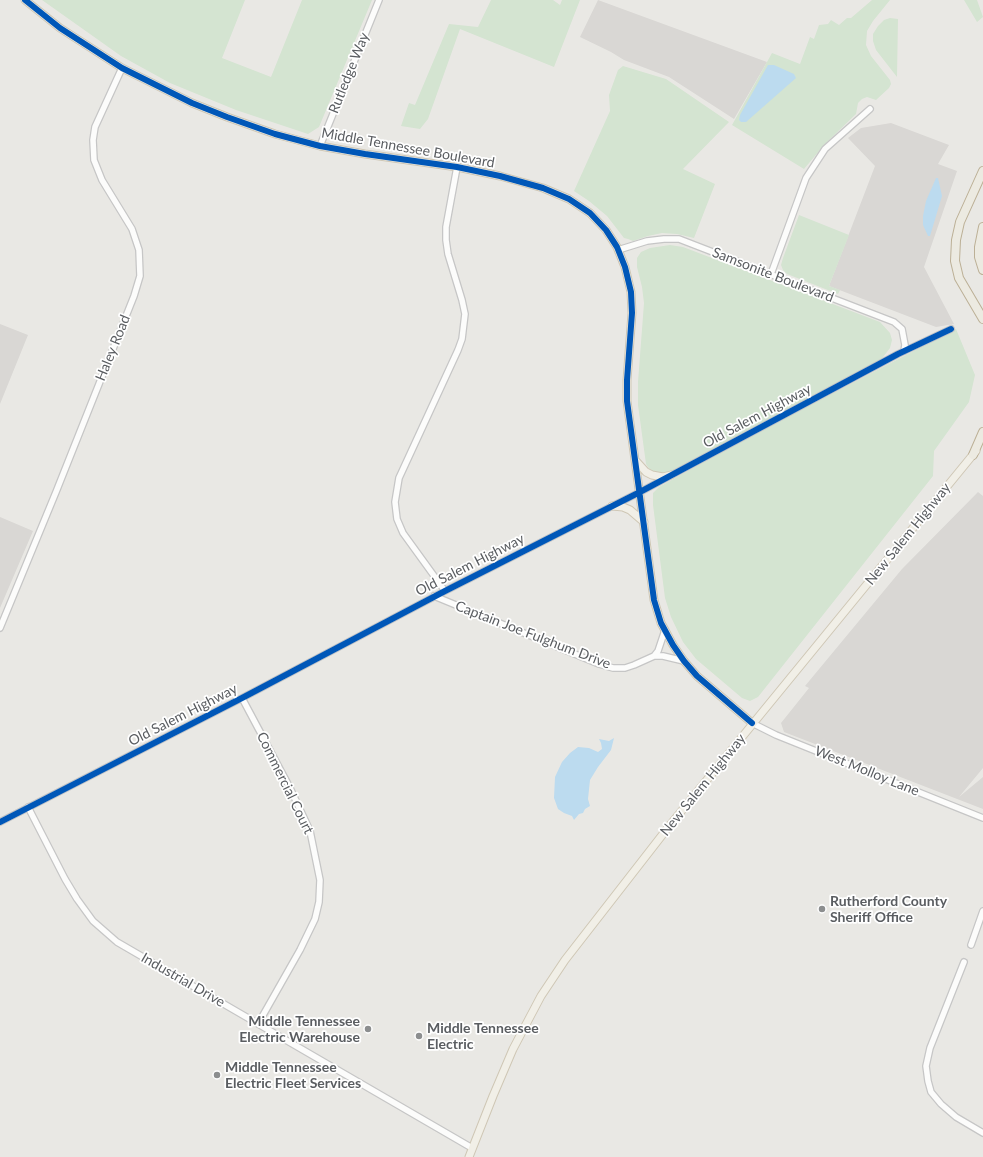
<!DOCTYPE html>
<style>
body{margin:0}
canvas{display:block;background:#e9e8e4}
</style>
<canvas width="983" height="1157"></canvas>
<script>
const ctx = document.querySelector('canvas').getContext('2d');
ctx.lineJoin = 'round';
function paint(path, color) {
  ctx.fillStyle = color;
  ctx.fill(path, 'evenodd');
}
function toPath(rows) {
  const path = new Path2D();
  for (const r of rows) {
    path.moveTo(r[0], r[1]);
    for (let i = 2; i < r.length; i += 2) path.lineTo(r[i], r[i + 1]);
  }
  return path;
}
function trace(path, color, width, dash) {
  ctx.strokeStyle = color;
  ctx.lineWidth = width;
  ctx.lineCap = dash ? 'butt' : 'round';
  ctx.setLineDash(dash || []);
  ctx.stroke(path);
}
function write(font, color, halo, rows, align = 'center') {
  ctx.font = font + ' Lato,sans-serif';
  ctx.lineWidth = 3.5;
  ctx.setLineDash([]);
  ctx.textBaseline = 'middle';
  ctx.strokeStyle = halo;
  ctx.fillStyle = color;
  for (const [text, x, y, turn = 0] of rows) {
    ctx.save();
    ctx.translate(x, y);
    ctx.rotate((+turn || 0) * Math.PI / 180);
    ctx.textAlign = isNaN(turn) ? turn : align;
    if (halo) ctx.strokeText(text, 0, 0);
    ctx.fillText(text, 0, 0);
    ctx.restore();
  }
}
paint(toPath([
 [598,0,767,62,734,119,669,77,624,60,611,52,580,37],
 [891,123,949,145,938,164,957,171,924,267,954,324,936,327,829,286,875,166,848,138,861,128],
 [0,324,28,335,0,404],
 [978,492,983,496,983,768,959,797,983,777,983,809,784,732,781,723,809,688,805,686,902,569],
 [0,517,33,531,0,608]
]), '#d9d7d4');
paint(toPath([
 [42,0,245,0,222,58,271,77,302,0,372,0,319,127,308,134,236,110,170,83,121,56],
 [491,0,553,0,560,5,562,0,580,0,554,67,460,29,428,119,420,129,401,126,409,103,415,105,449,24,478,27],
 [872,0,890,0,873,21,867,31,866,45,871,56,890,80,891,84,889,88,876,100,867,97,862,99,858,103,856,114,825,144,804,169,732,125,772,53,800,64,810,37,814,39,819,25,828,24,831,20,839,25,847,18,851,18],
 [964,0,977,0,983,17,977,22],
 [890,18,898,19,897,77,876,50,873,41,873,34,878,26,884,20],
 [623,66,666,79,729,122,683,169,715,184,694,238,677,234,662,233,648,236,633,241,628,239,624,238,607,216,589,201,574,191,610,111,609,95,618,70],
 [799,215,849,235,829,286,840,290,838,294,787,274,783,270,781,265,783,258],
 [670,245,683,247,880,322,890,333,892,340,890,348,880,361,863,370,674,470,665,474,657,473,650,470,646,464,638,405,638,382,644,303,642,287,637,267,637,258,641,252,650,248],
 [956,329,975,375,969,402,934,451,933,476,758,697,750,701,742,698,696,659,683,642,671,617,665,598,653,505,653,493,659,487,747,438]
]), '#d4e4d1');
paint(toPath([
 [768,65,774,65,794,74,796,78,746,122,741,122,739,120,740,115],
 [936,178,938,178,942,196,930,236,928,236,923,225,923,216,926,201],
 [614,738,611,750,598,767,590,780,588,799,590,806,585,809,583,813,579,814,574,820,572,816,564,813,558,809,554,798,555,777,562,762,570,753,578,747,589,748,598,752,602,749,601,743,599,739,609,741]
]), '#bcdbef');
const minor = toPath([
 [320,146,379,0],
 [618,250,647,241,664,239,679,239,894,322,902,329,905,345,904,351],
 [771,274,806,178,825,149,870,109],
 [445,591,403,533,397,519,395,502,399,478,458,350,462,339,465,314,462,300,448,254,446,240,446,227,457,167],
 [434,596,599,664,613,668,625,668,634,665,654,656,658,651,665,630],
 [0,628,56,492,134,296,140,276,139,250,132,229,102,180,94,160,93,140,95,127,122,68],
 [654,656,663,656,684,661],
 [242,698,290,788,310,831,320,880,319,902,315,919,300,950,258,1024],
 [752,723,776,735,983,818],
 [28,807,65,879,77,899,93,921,117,942,472,1148],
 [0,822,242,698,445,591,640,492,898,354,951,329],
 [971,945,983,911],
 [964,962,930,1048,926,1066,928,1081,931,1092,941,1104,956,1117,983,1133]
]);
const major = toPath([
 [25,0,60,28,122,68,192,103,227,117,275,134,320,146,365,154,457,167,500,176,543,188,569,199,590,213,606,230,617,247,625,267,631,292,632,313,627,380,627,401,654,600,661,623,673,645,684,661,697,676,752,723],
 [636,461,646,472,652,475,663,477,671,475],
 [612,506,623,507,630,510,644,522],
 [469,1157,493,1096,513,1049,541,996,565,960,670,825,976,451]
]);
const highway = toPath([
 [983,171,960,222,956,240,955,261,959,278,983,319],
 [983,227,979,247,979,257,983,270],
 [973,455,983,432]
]);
trace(minor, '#c6c6c6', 8);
trace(major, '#cfc7b5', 9);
trace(highway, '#bcb096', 10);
trace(minor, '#fcfcfb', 5.5);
trace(major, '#f1efe7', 7);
trace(highway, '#eceae1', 8);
trace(toPath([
 [25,0,60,28,122,68,192,103,227,117,275,134,320,146,365,154,457,167,500,176,543,188,569,199,590,213,606,230,617,247,625,267,631,292,632,313,627,380,627,401,654,600,661,623,673,645,684,661,697,676,752,723],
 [0,822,242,698,445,591,640,492,898,354,951,329]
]), '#0057b8', 6);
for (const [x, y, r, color] of [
 [822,909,4,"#8c8e8f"],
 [368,1029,4,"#8c8e8f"],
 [419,1036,4,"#8c8e8f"],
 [217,1075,4,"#8c8e8f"]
]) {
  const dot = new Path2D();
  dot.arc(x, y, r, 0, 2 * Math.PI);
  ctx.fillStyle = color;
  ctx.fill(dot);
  trace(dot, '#fff', 1.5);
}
write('14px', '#5a5d61', '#fff', [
 ["Rutledge Way",349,73,-68],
 ["Middle Tennessee Boulevard",408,148,10],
 ["Samsonite Boulevard",773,275,21],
 ["Haley Road",113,348,-68],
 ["Old Salem Highway",757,416,-28],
 ["New Salem Highway",908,534,-51],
 ["Old Salem Highway",470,565,-27],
 ["Captain Joe Fulghum Drive",533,635,21],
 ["Old Salem Highway",183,715,-27],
 ["West Molloy Lane",867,771,22],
 ["Commercial Court",285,783,64],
 ["New Salem Highway",703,785,-51],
 ["Industrial Drive",183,980,30]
]);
write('bold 14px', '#5a5d61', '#fff', [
 ["Rutherford County",830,901],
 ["Sheriff Office",830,917],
 ["Middle Tennessee",360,1021,"right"],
 ["Electric Warehouse",360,1037,"right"],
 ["Middle Tennessee",427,1028],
 ["Electric",427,1044],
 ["Middle Tennessee",225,1067],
 ["Electric Fleet Services",225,1083]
], 'left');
</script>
